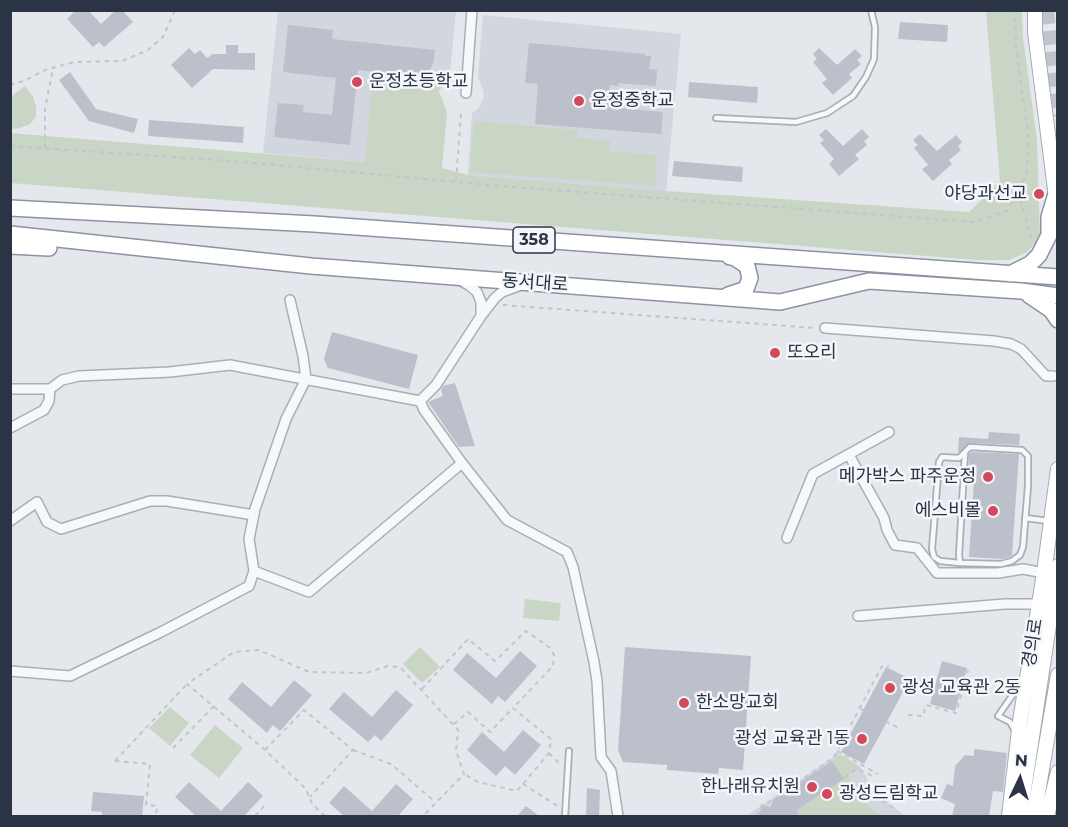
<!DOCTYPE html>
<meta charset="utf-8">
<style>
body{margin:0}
#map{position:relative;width:1068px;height:827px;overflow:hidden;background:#e4e7ec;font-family:Montserrat,sans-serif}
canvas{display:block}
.frame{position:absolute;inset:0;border:12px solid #2b3445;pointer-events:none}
.north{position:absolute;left:990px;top:749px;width:60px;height:60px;-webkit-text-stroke:4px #f4f6f9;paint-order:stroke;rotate:4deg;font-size:16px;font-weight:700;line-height:24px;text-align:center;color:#2b3445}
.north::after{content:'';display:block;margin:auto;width:21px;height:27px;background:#2b3445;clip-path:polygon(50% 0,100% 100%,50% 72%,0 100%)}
</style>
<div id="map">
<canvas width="1068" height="827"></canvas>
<div class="frame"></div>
<div class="north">N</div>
</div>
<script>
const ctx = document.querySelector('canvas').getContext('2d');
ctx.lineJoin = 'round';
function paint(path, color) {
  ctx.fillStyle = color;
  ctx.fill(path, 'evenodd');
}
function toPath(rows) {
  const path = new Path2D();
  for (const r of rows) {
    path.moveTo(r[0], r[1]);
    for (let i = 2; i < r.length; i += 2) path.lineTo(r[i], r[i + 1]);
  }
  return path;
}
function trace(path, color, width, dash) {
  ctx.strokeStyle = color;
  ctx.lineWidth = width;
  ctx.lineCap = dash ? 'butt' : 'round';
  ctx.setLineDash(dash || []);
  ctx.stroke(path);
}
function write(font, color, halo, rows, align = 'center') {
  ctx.font = font + ' Montserrat,"Noto Sans KR",sans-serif';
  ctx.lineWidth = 5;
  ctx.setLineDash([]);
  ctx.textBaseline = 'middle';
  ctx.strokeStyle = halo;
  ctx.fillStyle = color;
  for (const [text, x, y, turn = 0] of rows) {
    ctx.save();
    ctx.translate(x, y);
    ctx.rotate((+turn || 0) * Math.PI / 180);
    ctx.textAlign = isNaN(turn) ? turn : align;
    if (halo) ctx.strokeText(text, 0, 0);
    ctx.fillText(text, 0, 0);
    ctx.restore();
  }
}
paint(toPath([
 [278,11,456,11,450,72,439,92,447,112,365,162,263,153],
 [483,15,681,34,666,191,468,175,472,113,478,109,484,97,483,90,478,77],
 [836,752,860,767,868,780,864,784,905,816,746,816,832,758]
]), '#d2d6de');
paint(toPath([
 [986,11,1022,11,1023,38,1037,140,1040,238,1027,252,1009,260,977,260,11,183,10,133,365,162,372,78,441,83,439,92,447,112,442,168,468,175,666,191,969,212,1000,181],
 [25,86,33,96,36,107,36,117,30,124,20,128,11,129,11,97],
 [474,121,577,130,577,138,610,141,609,151,657,155,655,186,470,172],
 [525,599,561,603,559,621,523,618],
 [420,647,440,667,422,683,403,664],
 [170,707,189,723,170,746,149,728],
 [215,725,243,748,219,778,190,755],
 [840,754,860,767,847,776,866,805,882,816,796,816,798,809,844,779,832,761]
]), '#c9d6c5');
paint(toPath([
 [76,10,88,10,101,24,116,10,122,10,133,22,104,47,99,42,93,47,67,19],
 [900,22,948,25,947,42,898,39],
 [288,25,333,30,332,39,435,50,433,64,427,75,423,75,422,77,358,70,350,145,274,137,278,103,304,105,303,112,332,115,336,78,283,72],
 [529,43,645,54,645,56,651,56,649,69,657,70,656,86,618,83,618,86,610,85,608,107,663,112,661,134,535,124,538,84,525,83],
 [226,45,238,45,238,53,255,53,255,70,213,69,192,88,171,65,189,48,195,54,200,50,207,58,213,54,226,54],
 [819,48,837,65,855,49,862,56,857,60,861,64,849,74,852,78,833,95,822,83,827,79,813,62,817,59,813,54],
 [70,72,96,109,138,119,134,133,89,121,59,80],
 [689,82,758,87,757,103,688,97],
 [149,120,244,127,243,143,148,136],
 [826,129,843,146,862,129,869,137,864,141,867,145,855,155,859,159,839,176,829,164,834,159,820,143,824,140,819,135],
 [920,134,937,151,956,135,962,142,958,146,961,150,949,160,952,164,933,181,922,169,928,165,914,148,918,145,913,140],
 [674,161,743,167,742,182,672,176],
 [332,332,418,355,409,389,328,368,324,359],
 [455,383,475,446,459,447,428,402,443,396,441,390,443,386],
 [989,432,1020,434,1019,445,970,443,958,453,959,437,988,439],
 [972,452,1019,454,1012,555,1010,557,1002,559,969,557,975,465,969,465,969,454],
 [625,647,751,656,743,770,719,768,718,774,667,770,667,765,623,762,618,750],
 [520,651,537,666,505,702,498,696,492,704,453,670,467,653,496,678],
 [942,661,967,668,955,711,930,704],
 [886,667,910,679,864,764,841,752],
 [294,680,312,695,280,731,273,725,267,733,228,699,242,682,271,707],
 [396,690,413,705,381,741,375,735,368,742,329,709,344,692,372,717],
 [523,730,541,745,515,775,505,766,496,776,467,750,482,732,504,752],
 [974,749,1007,753,1003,792,993,791,989,816,952,816,955,804,941,798,947,784,953,786,955,766,965,755,974,756],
 [832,761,844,779,798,809,796,816,759,816,762,805,771,807,773,800],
 [189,782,221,811,248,782,263,796,244,816,196,816,175,797],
 [396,784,413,799,398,816,344,816,329,803,344,786,372,811],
 [587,788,600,790,599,816,586,816],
 [93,792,144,796,142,816,102,816,102,812,91,811],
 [526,806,539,816,517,816]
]), '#bbc0ca');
trace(toPath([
 [1047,10,1058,116]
]), '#bfc3cb', 14, [14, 7]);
const service = toPath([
 [716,118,796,122,827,113,853,96,866,77,874,59,875,27,871,10],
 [970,447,1022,450,1028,456,1028,486,1023,547,1020,555,1012,561,1001,564,960,563,940,561,934,557,932,549,939,462,942,457,959,458,970,447],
 [1025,518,1049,521],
 [960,563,959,555,965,453],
 [1015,731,1010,722,998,716,1014,693,1023,685],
 [565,816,569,751]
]);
const minor = toPath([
 [466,93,472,10],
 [460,280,470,286,477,292,481,302,481,316],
 [290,300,303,356,306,379,286,419,255,509,249,539,254,571,309,592,462,463],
 [825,328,994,341,1011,344,1021,349,1046,376,1053,376],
 [10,389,50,389,62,380,79,376,170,372,230,365,420,401],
 [420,401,424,410,462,463,507,520,567,552,573,567,594,662,597,681,601,757,611,771,618,816],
 [420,401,436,385,481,316,495,298,502,292,521,285],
 [10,428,44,410,49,401,50,389],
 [849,455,884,518,887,530,895,545,917,548,937,573,998,573,1023,569,1044,573],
 [10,521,37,502,47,522,61,529,150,501,167,501,254,515],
 [787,538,813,474,889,432],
 [858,616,1005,604,1039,604],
 [10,671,70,676,161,632,249,586,254,571]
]);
const primary = toPath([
 [1035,10,1035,32,1057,205],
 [1009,816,1020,721,1044,573,1058,469],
 [1020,816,1058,566],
 [1034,816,1058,675],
 [1047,816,1058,772]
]);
const trunk = toPath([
 [10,208,314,224,1058,277],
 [10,234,311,266,780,302,869,281,1021,291,1058,296],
 [10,246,49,248],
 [1010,274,1030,264,1039,255,1049,235,1049,217,1056,194],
 [728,295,746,289,750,278,747,266,735,258,730,257],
 [1029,295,1051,310,1058,320]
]);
trace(service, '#a9aeb7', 8);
trace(minor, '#a9aeb7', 12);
trace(primary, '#a3abb8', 16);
trace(trunk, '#8b94a3', 18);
trace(toPath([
 [10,85,24,81,45,70,74,62,122,61,148,50,163,37,175,10],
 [10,146,232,161,500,186,974,222,1007,211,1027,174,1028,133,1016,48,1015,10],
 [45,148,45,109,53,68],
 [456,181,461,113],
 [1018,191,1032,240],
 [503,305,815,328],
 [422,689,468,639,495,661,526,631,549,647,554,655,553,666,513,708,551,739,549,753,517,791,478,782,464,774],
 [861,709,901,729],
 [908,715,923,716,926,705,956,713,968,670],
 [454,724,468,712,490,732,513,708],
 [173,748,214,706],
 [265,750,304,710,353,750,310,797],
 [353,750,391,764,435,802],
 [837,751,878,774],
 [549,753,560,764],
 [115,761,187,684],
 [115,761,150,764,146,805,157,806,156,816],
 [523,784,559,807],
 [875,795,897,811],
 [255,816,264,806],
 [325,816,312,804,306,789,265,750,187,684,234,652,259,650,309,672,366,673,388,666,400,667,458,730,456,751,464,774,423,816],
 [757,816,762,805,773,800,834,757,882,666,889,666],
 [797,816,798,809,857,769,875,777]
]), '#c2c5cb', 2, [4.5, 4.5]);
trace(service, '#f7f8fa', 4.5);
trace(minor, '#f7f8fa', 9);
trace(primary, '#fff', 14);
trace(trunk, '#fff', 15);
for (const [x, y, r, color] of [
 [357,82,6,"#d1495b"],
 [579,101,6,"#d1495b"],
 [1039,194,6,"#d1495b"],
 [775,353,6,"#d1495b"],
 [988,477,6,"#d1495b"],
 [993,511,6,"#d1495b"],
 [890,688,6,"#d1495b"],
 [684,703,6,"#d1495b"],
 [862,739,6,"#d1495b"],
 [812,787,6,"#d1495b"],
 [827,794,6,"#d1495b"]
]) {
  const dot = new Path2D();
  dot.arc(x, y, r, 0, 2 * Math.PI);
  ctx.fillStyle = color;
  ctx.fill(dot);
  trace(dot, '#f4f6f9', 2);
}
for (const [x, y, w] of [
 [534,240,42]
]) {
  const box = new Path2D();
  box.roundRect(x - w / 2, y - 13, w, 26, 4.5);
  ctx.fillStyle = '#f4f6f9';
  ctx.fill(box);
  trace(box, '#2b3445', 1.5);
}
write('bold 16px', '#2b3445', null, [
 ["358",534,240]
]);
write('18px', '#2b3445', '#f4f6f9', [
 ["운정초등학교",369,82],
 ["운정중학교",591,101],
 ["야당과선교",1027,194,"right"],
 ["또오리",787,353],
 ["메가박스 파주운정",976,477,"right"],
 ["에스비몰",981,511,"right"],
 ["광성 교육관 2동",902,688],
 ["한소망교회",696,703],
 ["광성 교육관 1동",850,739,"right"],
 ["한나래유치원",800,787,"right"],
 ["광성드림학교",839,794]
], 'left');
write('18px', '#2b3445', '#f4f6f9', [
 ["동서대로",535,283,4],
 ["경의로",1033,643,-81]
]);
</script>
